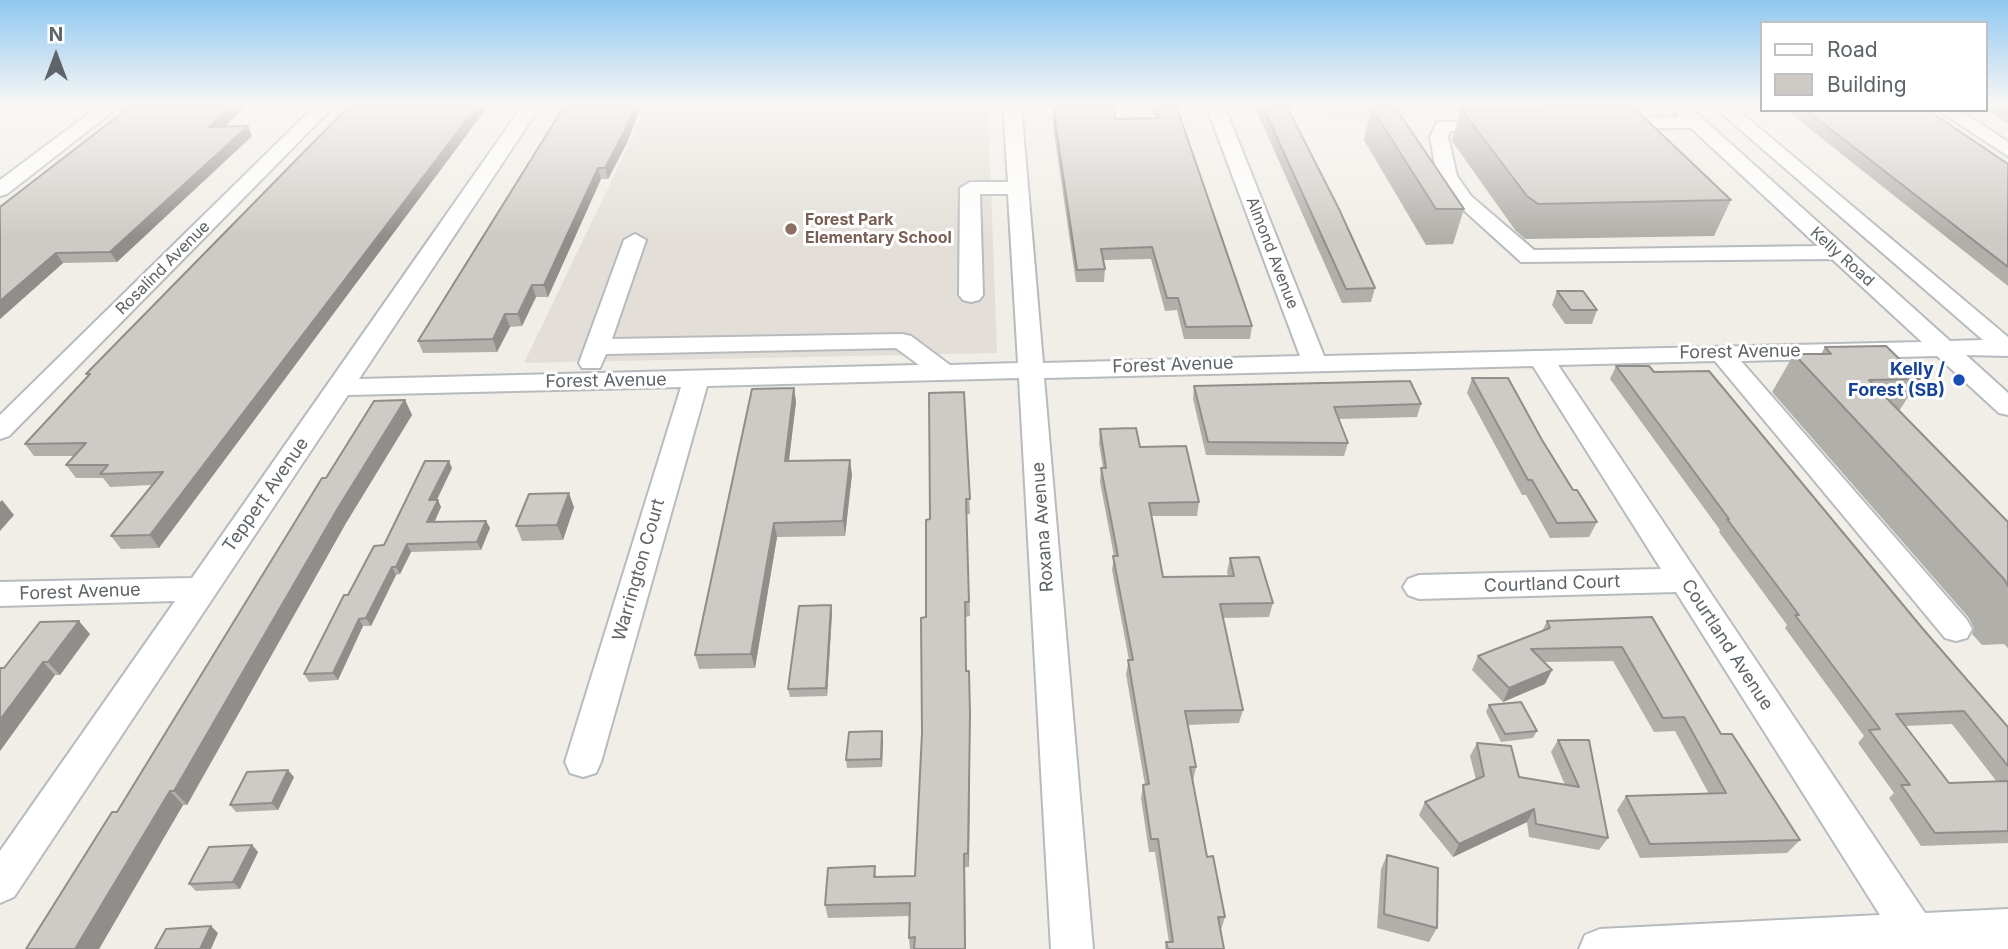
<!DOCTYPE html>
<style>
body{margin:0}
#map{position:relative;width:2008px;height:949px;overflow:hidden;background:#f1eee7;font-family:Inter,sans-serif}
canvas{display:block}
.legend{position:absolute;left:1760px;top:21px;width:228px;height:91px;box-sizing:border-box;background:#fff;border:2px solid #bfc1c3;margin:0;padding:9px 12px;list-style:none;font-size:21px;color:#5e6468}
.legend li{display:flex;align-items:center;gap:14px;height:35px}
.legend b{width:35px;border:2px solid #bfc1c3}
.north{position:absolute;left:21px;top:21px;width:70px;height:70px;-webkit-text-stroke:5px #fff;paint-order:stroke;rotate:0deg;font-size:19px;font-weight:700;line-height:28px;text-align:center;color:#5e6468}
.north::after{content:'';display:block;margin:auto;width:24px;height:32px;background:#5e6468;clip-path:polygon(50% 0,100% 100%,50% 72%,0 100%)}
</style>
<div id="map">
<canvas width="2008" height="949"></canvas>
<ul class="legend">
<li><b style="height:9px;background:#fff"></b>Road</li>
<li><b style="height:19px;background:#cecbc6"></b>Building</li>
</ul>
<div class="north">N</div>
</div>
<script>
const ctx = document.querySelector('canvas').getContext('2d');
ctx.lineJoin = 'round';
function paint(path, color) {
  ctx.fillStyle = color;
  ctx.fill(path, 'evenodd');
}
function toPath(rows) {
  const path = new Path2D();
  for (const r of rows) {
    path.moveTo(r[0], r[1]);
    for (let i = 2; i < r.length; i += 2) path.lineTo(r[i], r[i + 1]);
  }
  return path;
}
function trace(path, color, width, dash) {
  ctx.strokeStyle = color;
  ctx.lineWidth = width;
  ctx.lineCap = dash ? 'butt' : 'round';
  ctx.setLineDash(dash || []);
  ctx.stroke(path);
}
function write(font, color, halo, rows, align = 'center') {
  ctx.font = font + ' Inter,sans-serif';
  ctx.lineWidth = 6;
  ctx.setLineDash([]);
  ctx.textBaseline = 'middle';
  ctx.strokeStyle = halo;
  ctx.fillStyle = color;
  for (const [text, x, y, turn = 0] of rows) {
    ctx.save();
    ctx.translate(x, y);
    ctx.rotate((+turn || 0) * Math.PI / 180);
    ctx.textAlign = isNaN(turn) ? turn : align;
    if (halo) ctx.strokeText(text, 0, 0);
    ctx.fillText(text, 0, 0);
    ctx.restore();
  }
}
paint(toPath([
 [648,105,988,105,997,353,524,363],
 [1321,105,1665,105,1672,111,1328,117]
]), '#e3dfd8');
const minor = toPath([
 [100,105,121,105,7,194,0,196,0,180,100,105],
 [316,105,335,105,9,436,0,439,0,415,316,105],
 [523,105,541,105,359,379,919,365,896,348,606,354,600,368,582,368,579,363,624,240,635,234,646,240,612,339,902,334,911,336,950,365,1018,363,1008,194,980,194,983,295,979,300,971,302,963,300,959,295,960,188,970,182,1008,182,1003,105,1021,105,1043,363,1300,356,1206,105,1224,105,1324,356,1922,342,1832,259,1521,262,1457,204,1437,176,1430,137,1437,122,1494,120,1500,121,1503,125,1500,129,1450,131,1448,137,1457,176,1471,196,1534,250,1818,246,1691,128,1611,128,1602,123,1611,118,1679,117,1673,110,1679,105,1688,106,1702,118,1950,341,1983,340,1712,105,1732,105,2008,337,2008,356,1966,355,2008,393,2008,415,1999,413,1937,356,1741,361,1967,620,1972,629,1967,638,1956,641,1945,638,1715,361,1558,365,1925,913,2008,909,2008,949,1579,949,1585,935,1600,929,1880,915,1676,592,1419,599,1408,595,1403,587,1408,579,1419,575,1661,569,1533,366,1044,378,1093,949,1051,949,1019,378,707,386,601,762,596,773,583,777,570,773,565,762,681,387,348,395,14,897,0,903,0,851,175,601,0,606,0,582,192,578,523,105],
 [1938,110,1960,110,2008,142,2008,156,1938,110]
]);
trace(minor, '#b7bbbe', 4);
paint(minor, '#fff');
paint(toPath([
 [247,105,225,127,252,136,117,262,63,263,0,319,0,207],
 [350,105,159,548,121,549,111,536,152,485,110,487,103,478,76,478,66,465,75,456,34,456,25,444,88,376,86,374],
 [565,105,628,141,608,179,601,179,548,297,536,297,522,326,510,327,497,352,423,353,418,341],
 [1052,105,1112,105,1116,119,1155,119,1150,105,1176,105,1252,326,1250,339,1184,339,1177,310,1165,311,1151,259,1103,260,1105,269,1104,282,1076,282,1054,132],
 [1254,105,1286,105,1375,288,1371,302,1342,303],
 [1985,105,2008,105,2008,123,1985,109],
 [1371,107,1464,209,1453,244,1426,245,1364,140],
 [1461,109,1731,200,1714,236,1525,239,1515,230,1452,141],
 [1786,110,1928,110,2008,164,2008,286],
 [1557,291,1597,310,1592,324,1565,324,1552,305],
 [1825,347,1920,379,1899,411,2008,522,2008,648,2004,644,1982,645,1972,634,1974,628,1969,618,1772,392,1794,354,1821,354],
 [1616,366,1654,372,1923,629,2008,727,2008,843,1921,846,1889,798,1894,793,1858,743,1864,736,1785,628,1787,625,1719,532,1720,530,1610,379],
 [1952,724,1997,782,1949,783,1905,726],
 [1472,378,1542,440,1573,490,1597,522,1589,537,1550,538,1526,495,1522,495,1467,393],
 [1194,386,1421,404,1417,417,1339,419,1348,443,1344,456,1206,455,1193,399],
 [794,388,796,402,789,461,852,474,845,536,777,537,755,668,699,669,695,655],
 [964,392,970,514,966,514,970,616,965,617,966,671,970,730,969,867,965,867,966,949,910,949,909,938,909,916,828,918,825,905,875,866,876,877,915,876,922,733,926,617],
 [405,400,412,415,346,523,187,805,183,805,99,949,26,949,117,812,326,478],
 [1100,429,1140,447,1199,502,1197,516,1152,516,1163,577,1228,576,1227,572,1230,558,1273,603,1269,617,1223,618,1243,710,1239,723,1188,725,1196,767,1193,781,1207,857,1225,917,1221,930,1220,930,1224,949,1165,949,1166,942,1169,942,1155,852,1149,852,1141,798,1143,785,1145,785,1126,674,1129,660,1112,570,1114,556,1100,482,1101,468,1103,468,1099,443],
 [452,468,437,500,441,507,434,522,486,521,490,528,481,550,411,552,400,574,396,575,371,626,363,626,338,680,309,682,304,674,348,595,384,545],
 [574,507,563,540,522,541,516,526],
 [831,605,832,613,827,696,790,697,788,689],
 [1652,617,1721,734,1800,840,1787,853,1640,858,1617,810,1626,796,1709,794,1675,731,1654,732,1613,661,1545,662,1545,684,1503,702,1472,670,1478,656,1542,631,1547,621],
 [90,634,60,675,55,675,0,751,0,668,4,668],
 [1489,705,1537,731,1533,738,1501,742,1486,712],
 [883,739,882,767,847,768,846,760],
 [1558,740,1608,838,1599,850,1529,837,1527,822,1453,857,1419,815,1425,802,1476,780,1470,756,1477,743,1519,777,1565,785,1551,752],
 [294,777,278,810,236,812,230,805],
 [252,845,258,852,240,889,196,891,189,884],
 [1387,855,1437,928,1429,942,1377,928,1381,869]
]), '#b1afaa');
paint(toPath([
 [232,105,247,105,214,137,209,127],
 [478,105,489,105,159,548,150,535],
 [635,105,641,105,628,141,608,179,605,168],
 [248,126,252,136,117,262,110,252],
 [598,168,601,179,548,297,544,285],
 [56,253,63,263,0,319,0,301],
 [532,285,536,297,522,326,518,314],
 [505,314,510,327,497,352,493,339],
 [794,388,796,402,787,475,785,461],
 [405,400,412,415,346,523,187,805,174,791,338,508],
 [850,460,852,474,845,536,843,521],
 [449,461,452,468,433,507,429,500],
 [569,493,574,507,563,540,557,525],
 [2,500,14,515,0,531,0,502],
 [438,500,441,507,431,530,427,522],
 [486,521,490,528,481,550,477,542],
 [774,523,777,537,755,668,751,654],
 [407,544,411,552,400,574,396,567],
 [392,567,396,575,371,626,366,618],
 [831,605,832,613,827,696,826,688],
 [359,619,363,626,338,680,333,673],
 [79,621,90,634,60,675,48,662],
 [43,662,55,675,0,751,0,720],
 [1552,670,1545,684,1503,702,1509,688],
 [969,671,970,730,969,867,968,853],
 [882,731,883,739,882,767,881,759],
 [288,770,294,777,278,810,272,803],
 [170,791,183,805,99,949,75,949],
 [1534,809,1527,822,1453,857,1459,844],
 [252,845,258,852,240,889,233,882],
 [211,926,218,933,211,949,200,949]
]), '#908e8b');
const building = toPath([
 [132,105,232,105,209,127,248,126,110,252,56,253,0,301,0,207,132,105],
 [350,105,478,105,150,535,111,536,163,472,100,474,108,465,66,465,86,443,25,444,90,374,86,374,350,105],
 [565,105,635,105,625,130,605,168,598,168,544,285,532,285,518,314,505,314,493,339,418,341,565,105],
 [1053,105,1112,105,1116,119,1159,118,1155,105,1176,105,1252,326,1186,327,1178,298,1167,298,1152,247,1101,249,1105,269,1077,270,1055,121,1053,105],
 [1262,105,1286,105,1339,209,1375,288,1346,289,1262,105],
 [1632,106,1731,200,1538,204,1527,196,1461,109,1632,106],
 [1371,107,1395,107,1464,209,1436,209,1371,107],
 [1806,110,1928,110,2008,164,2008,267,1806,110],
 [1557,291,1583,291,1597,310,1571,310,1557,291],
 [1886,346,1920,379,1869,380,2008,522,2008,586,2004,579,1794,354,1831,354,1825,347,1886,346],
 [1616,366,1649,366,1654,372,1709,371,1923,629,2008,727,2008,766,1964,711,1896,714,1949,783,2008,781,2008,831,1935,833,1901,785,1910,785,1869,730,1880,729,1795,615,1799,615,1727,519,1729,519,1616,366],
 [1472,378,1508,378,1542,440,1573,490,1577,490,1597,522,1557,523,1532,480,1528,480,1472,378],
 [1410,381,1421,404,1334,407,1348,443,1208,442,1194,386,1410,381],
 [794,388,785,461,850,460,843,521,774,523,751,654,695,655,752,389,794,388],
 [964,392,970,499,966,499,969,602,965,602,966,671,969,671,970,715,968,853,964,854,965,949,914,949,915,937,909,938,910,903,825,905,828,868,875,866,874,877,915,876,922,733,921,618,926,617,926,520,930,519,929,393,964,392],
 [405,400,338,508,174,791,170,791,75,949,26,949,112,812,117,812,322,478,326,478,374,401,405,400],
 [1136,428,1140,447,1186,446,1199,502,1149,503,1163,577,1234,576,1230,558,1259,557,1273,603,1220,604,1243,710,1185,711,1196,767,1190,767,1207,857,1213,856,1225,917,1218,917,1224,949,1168,949,1166,942,1173,942,1158,839,1151,839,1143,785,1149,784,1128,660,1133,660,1113,556,1118,556,1101,468,1106,468,1100,429,1136,428],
 [425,461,449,461,429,500,438,500,427,522,486,521,477,542,407,544,396,567,392,567,366,618,359,619,333,673,304,674,344,595,348,595,374,546,384,545,425,461],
 [569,493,557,525,516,526,529,494,569,493],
 [831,605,826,688,788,689,799,606,831,605],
 [1652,617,1721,734,1732,734,1800,840,1650,844,1626,796,1726,793,1684,717,1663,718,1622,647,1531,649,1552,670,1509,688,1478,656,1550,628,1547,621,1652,617],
 [79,621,48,662,43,662,0,720,0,668,4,668,40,622,79,621],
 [1521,702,1537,731,1505,734,1489,705,1521,702],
 [882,731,881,759,846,760,849,732,882,731],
 [1558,740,1589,740,1608,838,1536,824,1534,809,1459,844,1425,802,1484,776,1477,743,1511,746,1519,777,1579,787,1558,740],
 [288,770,272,803,230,805,247,772,288,770],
 [252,845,233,882,189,884,209,847,252,845],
 [1387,855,1438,868,1437,928,1384,914,1387,855],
 [211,926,200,949,155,949,166,929,211,926]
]);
paint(building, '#cecbc6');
trace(building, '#908e8b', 2);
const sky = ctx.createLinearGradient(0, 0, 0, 238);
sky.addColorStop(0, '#8fc8f1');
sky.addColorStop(0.44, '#f9f7f4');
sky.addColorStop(1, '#f9f7f400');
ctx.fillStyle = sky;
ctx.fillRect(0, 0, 2008, 238);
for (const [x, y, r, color] of [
 [791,229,7,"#8d6e63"],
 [1959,380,7,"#1a4fb4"]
]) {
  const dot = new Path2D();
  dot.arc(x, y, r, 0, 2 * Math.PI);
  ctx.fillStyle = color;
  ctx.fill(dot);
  trace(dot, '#fff', 2.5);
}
write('bold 16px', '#785e54', '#fff', [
 ["Forest Park",805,220],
 ["Elementary School",805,238]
], 'left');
write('16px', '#5e6468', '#fff', [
 ["Almond Avenue",1272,253,69],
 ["Kelly Road",1842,257,42],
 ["Rosalind Avenue",163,268,-45]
]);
write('18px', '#5e6468', '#fff', [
 ["Forest Avenue",1740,352,-1],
 ["Forest Avenue",1173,365,-2],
 ["Forest Avenue",606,381,-1],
 ["Teppert Avenue",266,495,-55],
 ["Roxana Avenue",1043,527,-94],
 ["Warrington Court",639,570,-74],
 ["Courtland Court",1552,584,-2],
 ["Forest Avenue",80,592,-2],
 ["Courtland Avenue",1727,645,57]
]);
write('bold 18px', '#164399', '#fff', [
 ["Kelly /",1945,370],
 ["Forest (SB)",1945,391]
], 'right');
</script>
